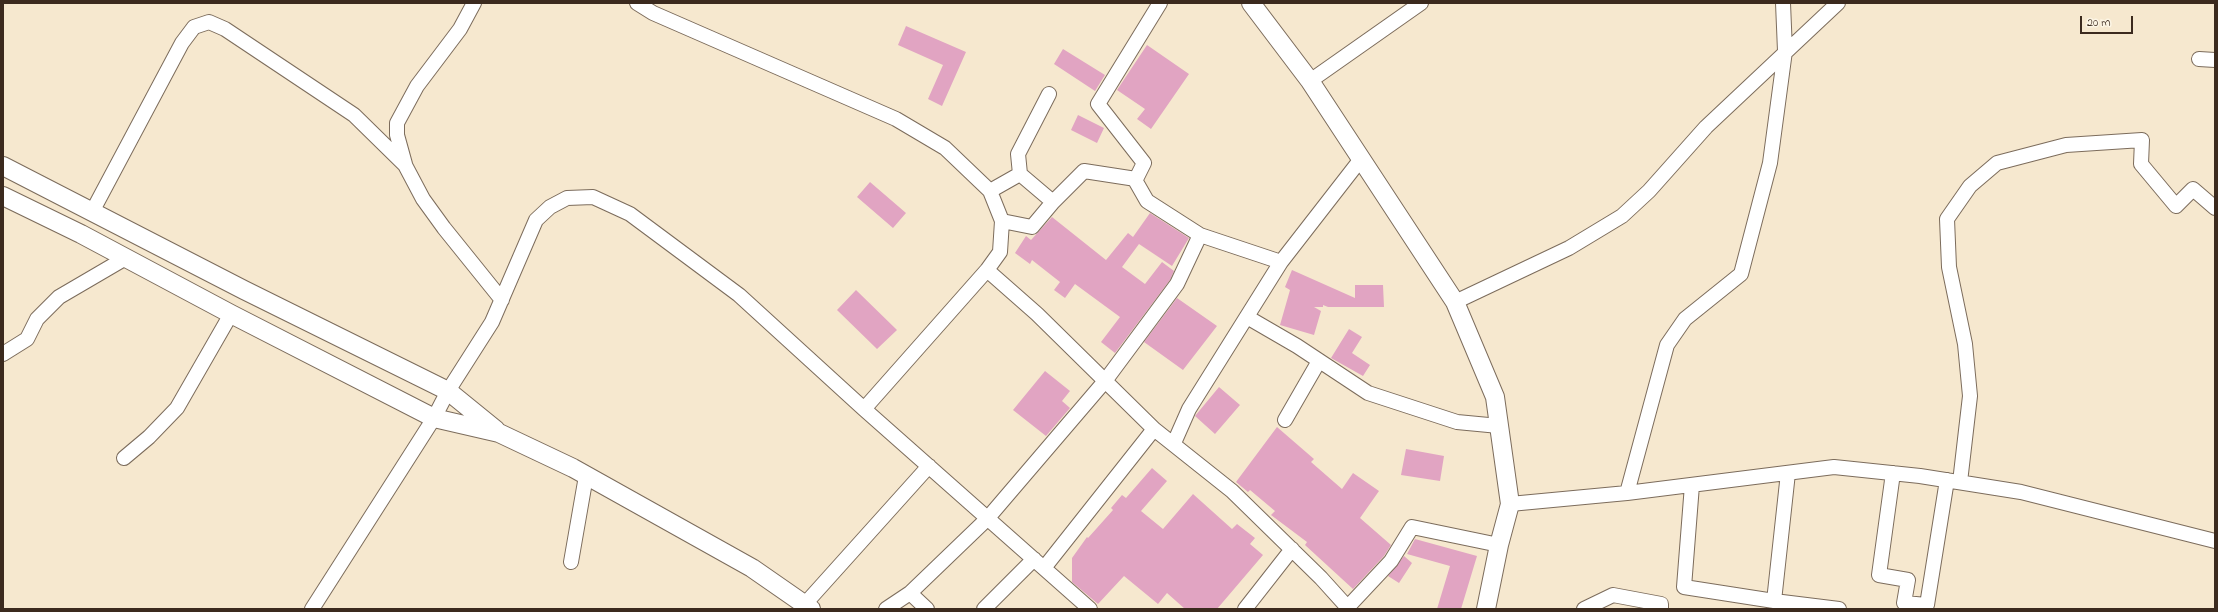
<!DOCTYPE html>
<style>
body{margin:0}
#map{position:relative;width:2218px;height:612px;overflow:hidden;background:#f6e8cf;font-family:"Indie Flower",sans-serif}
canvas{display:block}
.frame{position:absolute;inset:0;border:4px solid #3b2a1e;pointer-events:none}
.scale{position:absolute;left:2080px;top:16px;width:53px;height:18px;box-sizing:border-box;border:2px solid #3b2a1e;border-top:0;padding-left:5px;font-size:12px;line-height:14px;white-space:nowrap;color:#3b2a1e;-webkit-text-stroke:3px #fcf5e5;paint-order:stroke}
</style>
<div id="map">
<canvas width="2218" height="612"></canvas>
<div class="frame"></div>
<div class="scale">20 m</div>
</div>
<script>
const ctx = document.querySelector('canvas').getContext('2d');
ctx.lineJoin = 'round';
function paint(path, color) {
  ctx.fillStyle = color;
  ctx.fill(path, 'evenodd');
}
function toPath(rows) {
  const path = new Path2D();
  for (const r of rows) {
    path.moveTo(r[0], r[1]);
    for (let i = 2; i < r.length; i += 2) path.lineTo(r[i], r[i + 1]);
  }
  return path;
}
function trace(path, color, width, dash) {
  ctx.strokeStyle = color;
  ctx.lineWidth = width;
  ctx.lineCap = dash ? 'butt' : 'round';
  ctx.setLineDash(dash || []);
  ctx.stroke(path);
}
paint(toPath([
 [906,26,966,52,942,106,928,99,943,65,898,45],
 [1147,45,1189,74,1151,129,1137,119,1145,109,1117,90],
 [1063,49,1105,75,1095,91,1054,64],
 [1078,115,1104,128,1097,143,1071,130],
 [870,182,906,213,893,228,857,197],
 [1150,213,1189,238,1172,266,1139,244,1122,267,1145,284,1162,262,1174,271,1170,280,1115,353,1101,342,1120,317,1075,284,1065,298,1054,290,1060,282,1032,260,1030,264,1015,253,1026,236,1031,240,1052,217,1106,260,1128,233,1133,237],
 [1292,270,1355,298,1355,285,1383,285,1384,307,1328,307,1323,305,1323,307,1314,307,1321,311,1314,335,1280,325,1290,290,1285,287],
 [856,290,897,330,877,349,837,310],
 [1177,298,1217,326,1183,370,1144,342],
 [1349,329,1362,337,1352,353,1370,365,1363,376,1331,358],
 [1045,371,1070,391,1062,401,1070,408,1046,436,1013,410],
 [1219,387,1240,405,1215,434,1195,416],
 [1277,427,1314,459,1311,462,1342,489,1353,473,1379,491,1360,518,1391,545,1384,556,1353,589,1305,545,1307,542,1271,515,1275,511,1250,490,1248,492,1236,482],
 [1406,449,1444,456,1440,481,1401,475],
 [1152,468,1167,481,1141,511,1163,529,1193,494,1232,529,1237,524,1255,538,1250,544,1263,555,1217,609,1185,609,1167,593,1158,604,1124,576,1098,604,1072,582,1072,558,1087,537,1088,538,1113,510,1111,508,1122,495,1126,498],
 [1415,539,1477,556,1461,609,1437,609,1450,566,1407,554],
 [1404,556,1412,563,1399,583,1388,576]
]), '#e1a4c2');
const minor = toPath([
 [637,3,653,13,896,119,945,148,990,191,1002,221,1000,252,987,270,864,409],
 [2199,59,2215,60],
 [1310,81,1421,3],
 [405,164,397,135,397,123,417,86,460,29,474,3],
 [1135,180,1147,201,1200,235,1281,262,1361,159],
 [990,191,1020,174,1018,154,1049,94],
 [1053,202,1084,171,1136,179,1144,163,1098,104,1160,3],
 [92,212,182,43,194,27,209,22,225,29,354,115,405,165,423,199,444,228,502,300],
 [1002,221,1032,227,1053,202,1020,174],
 [987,270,1037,314,1154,429,1232,491,1321,578,1349,609],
 [1455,302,1569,248,1622,216,1649,191,1706,127,1838,3],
 [1247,317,1297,346,1368,393,1457,422,1499,426],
 [3,354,27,339,37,319,59,297,124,259],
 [1285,420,1319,361],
 [1174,443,1189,409,1281,262],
 [124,458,149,437,177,408,231,314],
 [1893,473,1879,575,1908,580,1904,603,1927,605,1947,480],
 [1960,482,1970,396,1965,344,1949,267,1947,219,1970,186,1997,163,2066,145,2142,140,2141,164,2176,206,2193,189,2215,208],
 [1692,485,1684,587,1774,601,1788,473],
 [1627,493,1667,345,1685,319,1741,274,1770,163,1785,51,1783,3],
 [1510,504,1627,493,1834,467,1920,476,2021,492,2215,541],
 [571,562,586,476],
 [1044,568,1154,429],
 [910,593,927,609],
 [1774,601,1839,609],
 [805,604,929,466],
 [312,609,434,418,448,391,492,322,536,220,550,207,567,198,593,197,630,214,739,295,864,409,1090,609],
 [886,609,910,593,987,519,1105,381,1177,284,1200,235],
 [984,609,1034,559],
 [1245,609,1292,549],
 [1346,609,1391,561,1412,527,1499,545],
 [1584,609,1613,595,1661,604,1661,609]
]);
const tertiary = toPath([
 [1251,3,1310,81,1455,302,1495,397,1510,504,1499,545,1486,609],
 [3,166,244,290,448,391,496,430],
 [3,196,81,234,231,314,434,418,499,433,573,468,752,568,811,609]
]);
trace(minor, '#7c6c5c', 16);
trace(tertiary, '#7c6c5c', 20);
trace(minor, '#fff', 14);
trace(tertiary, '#fff', 18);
</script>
